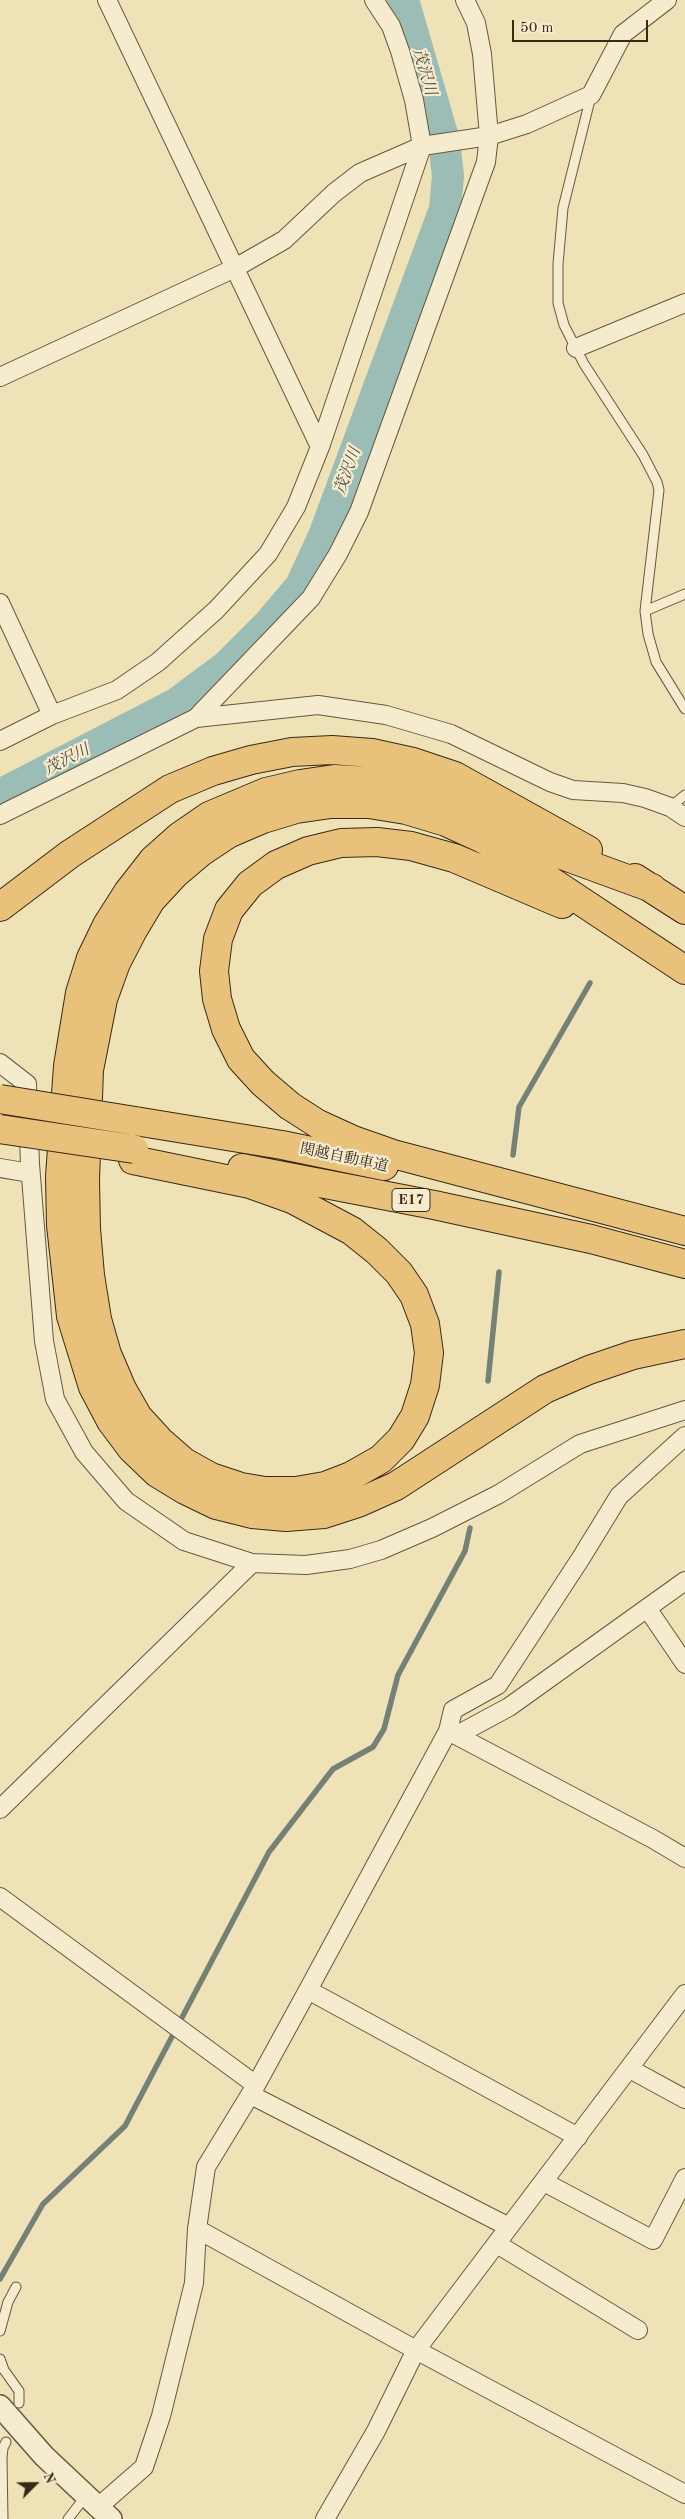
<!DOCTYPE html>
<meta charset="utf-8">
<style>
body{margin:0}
#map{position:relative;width:685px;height:2519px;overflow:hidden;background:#efe2b6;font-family:"Old Standard TT",serif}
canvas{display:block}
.north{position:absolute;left:10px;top:2459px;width:50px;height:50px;-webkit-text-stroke:4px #f5ecd0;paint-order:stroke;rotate:67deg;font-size:14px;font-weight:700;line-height:20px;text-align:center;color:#392916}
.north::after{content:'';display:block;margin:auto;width:18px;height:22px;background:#392916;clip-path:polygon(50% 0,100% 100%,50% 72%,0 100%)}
.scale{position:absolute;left:512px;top:20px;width:136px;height:22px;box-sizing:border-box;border:2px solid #392916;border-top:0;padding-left:6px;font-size:15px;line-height:18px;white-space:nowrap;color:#392916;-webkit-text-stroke:4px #f5ecd0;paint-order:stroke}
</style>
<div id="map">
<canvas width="685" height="2519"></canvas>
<div class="north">N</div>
<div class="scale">50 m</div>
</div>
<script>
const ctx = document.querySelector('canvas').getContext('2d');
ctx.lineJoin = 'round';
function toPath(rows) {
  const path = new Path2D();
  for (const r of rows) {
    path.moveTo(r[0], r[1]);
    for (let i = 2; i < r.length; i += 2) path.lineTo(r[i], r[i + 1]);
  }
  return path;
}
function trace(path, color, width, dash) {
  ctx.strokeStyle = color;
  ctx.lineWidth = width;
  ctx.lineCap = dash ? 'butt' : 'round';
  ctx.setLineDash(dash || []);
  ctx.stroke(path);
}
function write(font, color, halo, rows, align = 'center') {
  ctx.font = font + ' "Old Standard TT","Noto Serif JP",serif';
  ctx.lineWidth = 4.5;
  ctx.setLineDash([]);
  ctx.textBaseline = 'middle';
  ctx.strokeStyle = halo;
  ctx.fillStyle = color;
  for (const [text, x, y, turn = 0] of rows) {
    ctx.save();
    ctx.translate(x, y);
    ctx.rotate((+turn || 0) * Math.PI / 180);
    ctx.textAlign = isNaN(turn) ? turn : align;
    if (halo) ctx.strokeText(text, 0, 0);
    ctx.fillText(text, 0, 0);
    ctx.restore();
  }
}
trace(toPath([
 [513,1155,519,1107,590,983],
 [488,1381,499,1272],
 [0,2279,43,2204,125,2126,269,1852,333,1769,373,1747,384,1729,398,1675,465,1551,470,1528]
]), '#748176', 5.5);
trace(toPath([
 [0,795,176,704,227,666,268,625,301,586,324,536,445,209,448,176,444,141,403,0]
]), '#9cbcb6', 32);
const service = toPath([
 [591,96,563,208,558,264,558,303,564,325,584,364,643,455,657,482,659,490,645,611,648,634,656,662,685,709],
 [645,611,685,594],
 [670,807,685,795],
 [0,2331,8,2302,16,2287],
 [0,2359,4,2370,19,2391,19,2403],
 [3,2519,2,2458,3,2448,6,2442],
 [68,2519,85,2497]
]);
const minor = toPath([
 [107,0,320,447],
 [576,348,685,303],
 [0,377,235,268,284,240,334,193,360,173,422,146,489,136,527,124,591,95,623,34,667,0],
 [0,603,52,715],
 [196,718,318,705,386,715,451,734,550,782,573,790,623,793,645,798,670,807,685,817],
 [0,741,52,715,117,690,158,662,216,610,268,554,296,507,320,447,422,146,414,100,400,51,391,26,374,0],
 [0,815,196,718,311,598,338,554,359,512,486,162,489,136,482,54,476,23,465,0],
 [0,1063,27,1084,30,1164,44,1341,55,1399,84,1452,126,1501,184,1541,252,1563,306,1565,350,1559,381,1550,432,1528,499,1494,580,1444,685,1410],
 [0,1168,30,1173],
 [647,1608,685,1664],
 [450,1732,653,1839,685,1858],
 [457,1735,509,1707,685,1581],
 [0,1809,252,1563],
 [0,1897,256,2085],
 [308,1990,578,2137],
 [630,2069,685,2099],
 [251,2095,509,2227],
 [544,2182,653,2240,685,2178],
 [197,2229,416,2350,685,2494],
 [497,2244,638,2330],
 [97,2508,144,2467,161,2416,194,2283,197,2229,206,2167,256,2085,308,1990,448,1731,453,1710,498,1685,581,1558,619,1496,685,1436],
 [325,2519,376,2431,416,2350,685,1994]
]);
const tertiary = toPath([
 [0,2406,44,2456,111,2519]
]);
const motorway = toPath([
 [635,878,685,910],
 [652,888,559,854,453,800,414,789,372,781,334,779,300,784,266,792,209,816,180,836,153,860,128,892,107,925,91,958,80,993,68,1066,60,1176,61,1225,71,1316,93,1387,111,1421,132,1449,157,1473,185,1490,216,1505,252,1514,286,1517,324,1514,358,1503,396,1486,545,1389,589,1370,633,1355,685,1344],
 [562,904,454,858,411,846,377,842,341,843,308,851,276,865,250,884,229,910,218,939,214,971,217,999,226,1029,241,1059,263,1083,290,1106,318,1124,353,1140,393,1154,685,1231],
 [0,907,70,854,170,789,213,771,251,760,292,752,332,750,372,753,413,762,455,776,588,850],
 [135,1121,282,1145,384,1166],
 [133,1160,250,1184,292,1199,352,1231,377,1251,399,1273,414,1295,425,1324,429,1353,425,1385,415,1416,401,1439,381,1459,351,1476,325,1486,296,1491,265,1491,241,1487,211,1477,184,1462,160,1441,138,1417,122,1389,107,1354,97,1319,90,1275,86,1229,85,1180,89,1070,103,999,116,963,133,930,151,900,175,874,201,852,228,834,263,819,296,809,331,804,369,804,406,810,446,822,481,838,519,860,685,970],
 [242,1168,434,1205,591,1239,685,1264]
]);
trace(service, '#66573e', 11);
trace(minor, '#66573e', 20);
trace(tertiary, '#66573e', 24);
trace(motorway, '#392916', 30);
trace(service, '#f5ecd0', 9);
trace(minor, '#f5ecd0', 18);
trace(tertiary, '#f5ecd0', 21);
trace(motorway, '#e8c17b', 28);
const motorwayBridge = toPath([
 [0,1099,135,1121],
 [0,1129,134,1149]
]);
trace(motorwayBridge, '#392916', 30, []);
trace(motorwayBridge, '#e8c17b', 28);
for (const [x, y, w] of [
 [411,1200,38]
]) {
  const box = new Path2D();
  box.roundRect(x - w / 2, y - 11.5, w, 23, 4);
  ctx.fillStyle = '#f5ecd0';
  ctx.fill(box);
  trace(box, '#392916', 1);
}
write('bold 14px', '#392916', null, [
 ["E17",411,1200]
]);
write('15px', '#392916', '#f5ecd0', [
 ["関越自動車道",344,1158,12]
]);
write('italic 16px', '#524e3e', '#f5ecd0', [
 ["茂沢川",424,72,74],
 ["茂沢川",348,471,-70],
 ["茂沢川",67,760,-27]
]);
</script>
